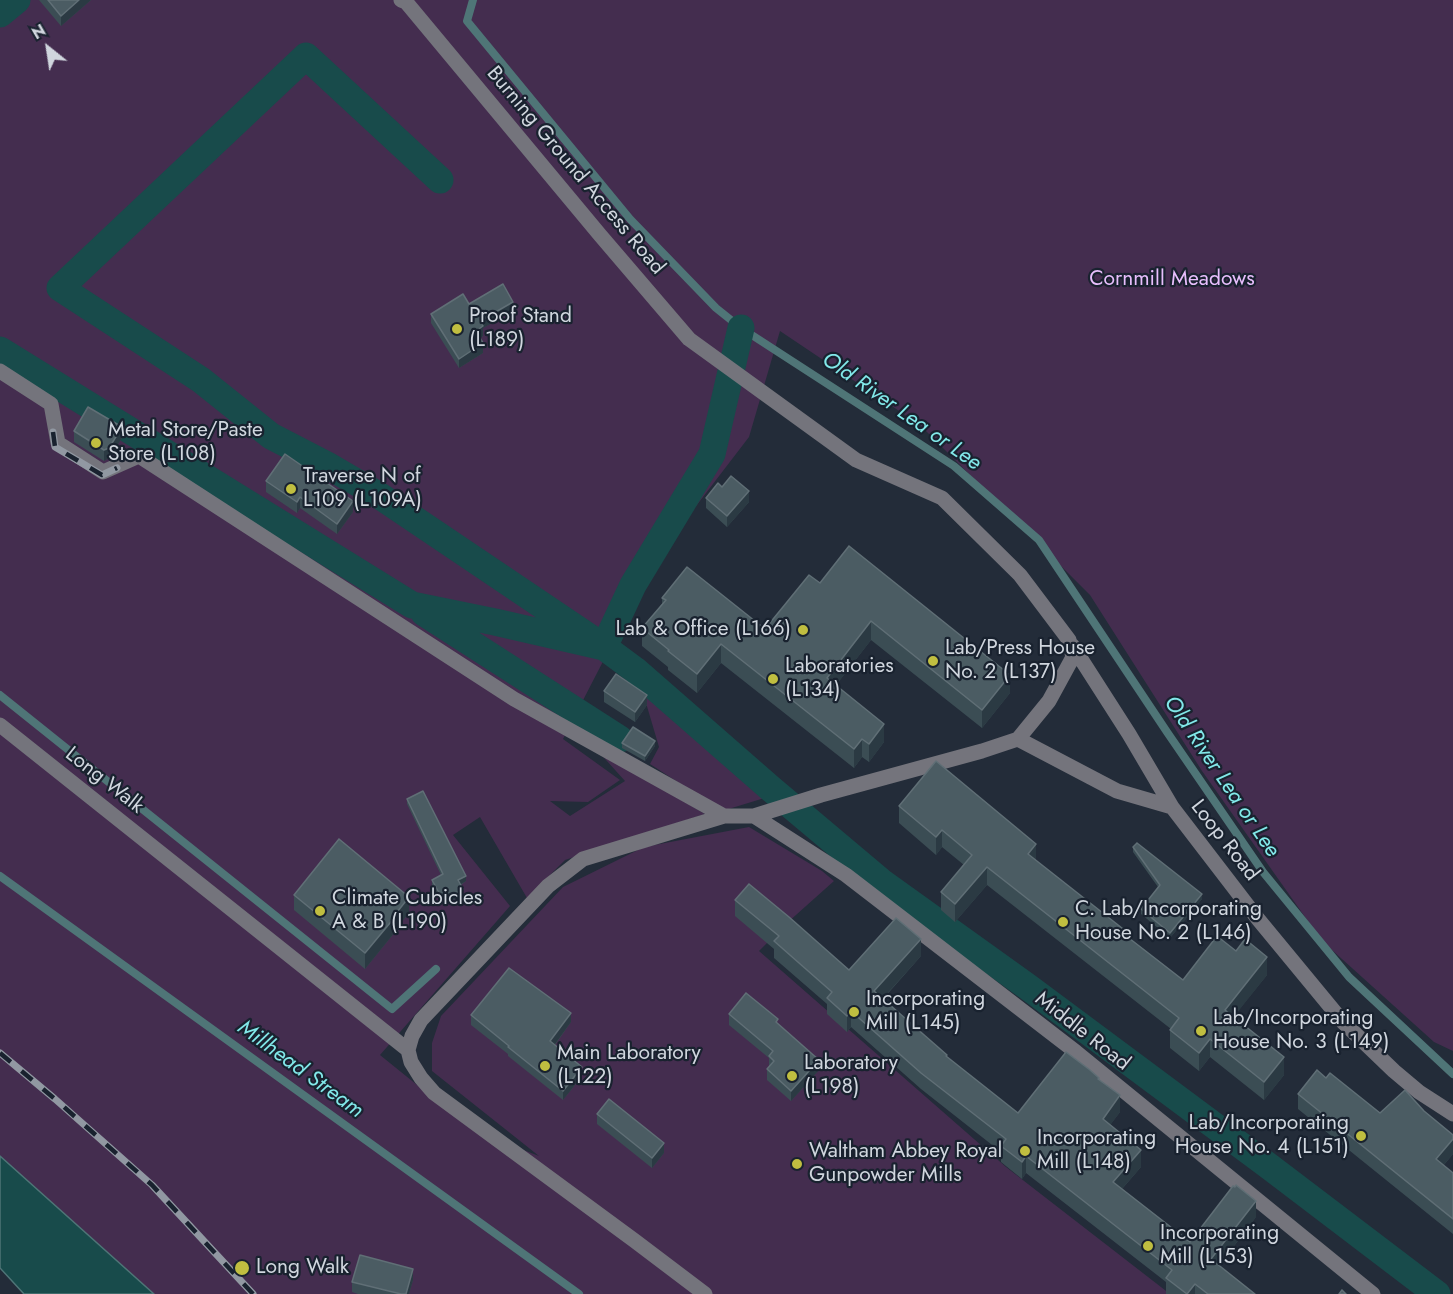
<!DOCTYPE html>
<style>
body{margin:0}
#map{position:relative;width:1453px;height:1294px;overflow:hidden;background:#232c39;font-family:Jost,sans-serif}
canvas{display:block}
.north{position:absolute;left:18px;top:18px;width:60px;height:60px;-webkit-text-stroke:4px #19222f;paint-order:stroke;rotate:330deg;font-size:16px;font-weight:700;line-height:24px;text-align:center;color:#d0d6de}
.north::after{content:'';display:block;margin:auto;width:21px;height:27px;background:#d0d6de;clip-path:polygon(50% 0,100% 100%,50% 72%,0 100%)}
</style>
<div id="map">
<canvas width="1453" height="1294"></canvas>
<div class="north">N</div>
</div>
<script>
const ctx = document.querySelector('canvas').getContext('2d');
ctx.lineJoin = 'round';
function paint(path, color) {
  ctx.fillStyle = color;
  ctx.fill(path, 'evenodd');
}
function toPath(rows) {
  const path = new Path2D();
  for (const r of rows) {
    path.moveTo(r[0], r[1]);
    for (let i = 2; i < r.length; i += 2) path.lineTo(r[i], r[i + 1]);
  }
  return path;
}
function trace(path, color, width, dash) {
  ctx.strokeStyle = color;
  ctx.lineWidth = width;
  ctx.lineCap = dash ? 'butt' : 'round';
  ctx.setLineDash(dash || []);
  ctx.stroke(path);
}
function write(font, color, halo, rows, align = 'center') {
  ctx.font = font + ' Jost,sans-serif';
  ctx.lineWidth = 4.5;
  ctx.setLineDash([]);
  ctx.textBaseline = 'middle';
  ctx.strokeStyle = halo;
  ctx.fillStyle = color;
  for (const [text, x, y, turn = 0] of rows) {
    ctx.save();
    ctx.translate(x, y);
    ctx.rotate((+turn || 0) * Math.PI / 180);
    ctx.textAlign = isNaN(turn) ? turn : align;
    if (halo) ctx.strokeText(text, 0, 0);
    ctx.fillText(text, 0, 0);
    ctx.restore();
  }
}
paint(toPath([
 [0,0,1453,0,1453,1051,1434,1042,1322,941,1202,771,1090,595,920,425,780,331,749,437,637,583,612,644,563,739,620,780,588,802,550,801,570,816,625,781,597,750,705,814,565,860,527,898,480,817,453,835,510,906,380,1055,474,1131,539,1156,432,1071,432,1043,441,1016,563,887,644,847,749,827,822,871,834,881,787,923,759,951,1006,1167,1170,1294,154,1294,0,1156],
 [641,686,771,796,722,811,650,764,659,747]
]), '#442d4f');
const water = toPath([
 [0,1156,154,1294,24,1294,0,1268,0,1156]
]);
paint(water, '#184b4b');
trace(water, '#4f7577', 1.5);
trace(toPath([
 [473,0,467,21,630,219,716,308,741,328,954,466,1039,540,1167,732,1263,872,1349,977,1453,1074],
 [0,695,392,1009,436,969],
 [0,876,579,1294]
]), '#4f7577', 8);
trace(toPath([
 [0,14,17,0],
 [440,180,306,56,60,288,201,380,271,436,327,465,380,496,604,647,633,585,712,454,741,328],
 [0,350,412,605,495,622,604,647,635,670,770,788,883,883,1028,987,1270,1167,1437,1294],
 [424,613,620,739]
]), '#184b4b', 27);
trace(toPath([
 [401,0,406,2,600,235,689,339,856,460,942,498,1020,575,1069,640,1073,657,1049,701,1018,739],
 [0,371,51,404,58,443,103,472,139,456,514,699,724,816],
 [1072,645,1129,734,1172,807],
 [0,725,408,1050],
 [754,816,846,875,1076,1052,1373,1294],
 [705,1294,635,1241,434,1093,421,1078,411,1062,408,1050,412,1036,421,1020,548,886,583,859,724,816,754,816,821,795,982,751,1018,739,1117,791,1172,807,1258,919,1343,1022,1394,1071,1419,1092,1453,1114]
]), '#74747c', 15);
const rail = toPath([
 [53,432,55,447,102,475,117,468],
 [0,1053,55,1099,152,1185,253,1294]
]);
trace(rail, '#9198a2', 7);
trace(rail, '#19222f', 4.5, [14]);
paint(toPath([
 [39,0,91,0,61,26],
 [469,304,513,311,483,328,483,336,480,338,483,353,459,368,431,323,431,314],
 [74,431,122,438,109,458,104,461,74,442],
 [266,481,353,512,337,534,300,508,297,513,266,492],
 [722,487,749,502,727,527,706,508,706,498],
 [820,583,1010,693,982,728,871,640,836,685,884,742,869,762,862,757,854,768,721,663,697,693,668,670,668,667,642,646,642,628,662,604,662,598,765,629],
 [604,691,647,705,635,722,604,702],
 [622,743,655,746,645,761,622,748],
 [407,799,466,881,461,885,463,895,443,905,432,885,432,880,441,875,407,804],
 [899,806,1036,861,1127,936,1183,980,1267,975,1233,1017,1284,1075,1264,1100,1210,1057,1199,1071,1170,1048,1170,1030,1171,1029,987,885,955,922,941,910,941,892,964,865,942,847,936,855,899,823],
 [1133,847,1202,899,1170,938,1141,914,1141,909,1158,887,1133,852],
 [294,895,409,913,395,930,395,932,365,969,294,910],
 [735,900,849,970,921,956,883,999,947,1057,1018,1113,1099,1080,1120,1112,1110,1125,1141,1167,1122,1189,1190,1242,1256,1217,1219,1266,1255,1294,1166,1294,1166,1282,1026,1173,1022,1179,1001,1162,1001,1152,921,1089,851,1027,847,1032,827,1014,827,1004,774,958,774,949,735,916],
 [729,1014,778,1024,819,1070,791,1101,767,1080,767,1069,769,1067,769,1058,729,1025],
 [471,1015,571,1022,555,1045,582,1076,563,1100,508,1056,508,1054,471,1025],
 [1326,1078,1380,1113,1424,1111,1453,1135,1453,1154,1443,1166,1453,1173,1453,1234,1298,1109,1298,1094],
 [597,1114,664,1153,652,1168,597,1124],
 [413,1280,409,1294,358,1294,352,1292,352,1282]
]), '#3b4d54');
paint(toPath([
 [79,0,91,0,61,26,61,16],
 [513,302,513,311,483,328,483,336,476,341,476,331,480,321],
 [483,343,483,353,459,368,459,359],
 [122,427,122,438,109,458,104,461,104,450],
 [749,491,749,502,727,527,727,516],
 [300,497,300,508,297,513,297,502],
 [353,501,353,512,337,534,337,524],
 [871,621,871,640,827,697,827,678],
 [721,644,721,663,697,693,697,674],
 [1010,675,1010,693,982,728,982,710],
 [647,695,647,705,635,722,635,712],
 [884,724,884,742,869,762,869,744],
 [862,739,862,757,854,768,854,749],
 [655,741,655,746,645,761,645,756],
 [942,830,942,847,936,855,936,837],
 [1036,844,1036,862,1028,854],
 [987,867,987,885,955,922,955,904],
 [466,876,466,881,458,886,458,880],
 [463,889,463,895,443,905,443,900],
 [1202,894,1202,899,1170,938,1170,933],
 [409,897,409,913,395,930,395,932,365,969,365,953],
 [921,939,921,956,874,1008,874,991],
 [1267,957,1267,975,1225,1028,1225,1010],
 [851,1011,851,1027,847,1032,847,1016],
 [571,1013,571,1022,550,1051,550,1041],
 [1210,1039,1210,1057,1199,1071,1199,1053],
 [1284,1057,1284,1075,1264,1100,1264,1082],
 [819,1060,819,1070,791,1101,791,1091],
 [582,1067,582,1076,563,1100,563,1091],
 [1120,1095,1120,1112,1103,1135,1103,1119],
 [1453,1139,1453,1154,1436,1174,1436,1159],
 [664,1143,664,1153,652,1168,652,1158],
 [1141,1150,1141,1167,1113,1199,1113,1182],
 [1026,1156,1026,1173,1022,1179,1022,1162],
 [1256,1201,1256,1217,1211,1276,1211,1259],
 [413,1269,413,1280,409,1294,406,1294],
 [1195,1284,1195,1294,1188,1294]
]), '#2b3a43');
const building = toPath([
 [48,0,79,0,61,16,48,0],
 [503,284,513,302,480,321,483,326,476,331,483,343,459,359,431,314,463,294,469,304,503,284],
 [88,407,122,427,109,448,104,450,74,431,88,407],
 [285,454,353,501,337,524,300,497,297,502,266,481,285,454],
 [731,476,749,491,727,516,706,498,718,483,722,487,731,476],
 [849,546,1010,675,982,710,871,621,827,678,884,724,869,744,862,739,854,749,721,644,697,674,668,651,669,650,642,628,666,600,662,598,687,567,765,629,809,575,820,583,849,546],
 [616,674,647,695,635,712,604,691,616,674],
 [633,727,655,741,645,756,622,743,633,727],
 [936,761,1036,844,1028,854,1127,932,1125,935,1183,980,1217,936,1236,951,1245,939,1267,957,1225,1010,1284,1057,1264,1082,1210,1039,1199,1053,1170,1030,1179,1018,987,867,955,904,941,892,972,855,942,830,936,837,899,806,936,761],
 [423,791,466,876,458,880,463,889,443,900,432,880,443,874,407,799,423,791],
 [339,839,409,897,394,916,395,917,365,953,294,895,339,839],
 [1137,843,1202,894,1170,933,1141,909,1160,885,1133,847,1137,843],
 [749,884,789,917,849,970,896,918,921,939,874,991,947,1055,946,1056,1018,1113,1066,1052,1090,1070,1099,1078,1098,1079,1120,1095,1103,1119,1141,1150,1113,1182,1190,1242,1233,1186,1235,1187,1236,1185,1256,1201,1211,1259,1255,1294,1208,1294,1195,1284,1187,1294,1166,1278,1172,1270,1026,1156,1022,1162,1001,1146,1006,1139,921,1073,851,1011,847,1016,827,998,832,992,774,941,779,936,735,900,749,884],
 [509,968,571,1013,550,1041,582,1067,563,1091,508,1047,509,1046,471,1015,509,968],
 [746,993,778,1019,776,1022,819,1060,791,1091,767,1069,774,1061,769,1056,773,1051,729,1014,746,993],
 [1317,1070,1326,1078,1330,1073,1380,1113,1405,1090,1424,1111,1453,1135,1453,1139,1436,1159,1453,1173,1453,1219,1298,1094,1317,1070],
 [609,1099,664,1143,652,1158,597,1114,609,1099],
 [360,1255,413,1269,406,1294,401,1294,352,1282,360,1255],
 [1342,1290,1346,1294,1339,1294,1342,1290]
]);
paint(building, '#4b5c63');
trace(building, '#606f76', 1.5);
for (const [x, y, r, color] of [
 [457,329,6,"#c0be40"],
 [96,443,6,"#c0be40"],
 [291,489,6,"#c0be40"],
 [803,630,6,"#c0be40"],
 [933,661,6,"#c0be40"],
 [773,679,6,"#c0be40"],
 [320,911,6,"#c0be40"],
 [1063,922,6,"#c0be40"],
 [854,1012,6,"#c0be40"],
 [1201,1031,6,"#c0be40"],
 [545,1066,6,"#c0be40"],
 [792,1076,6,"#c0be40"],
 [1361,1136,6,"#c0be40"],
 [1025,1151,6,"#c0be40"],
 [797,1164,6,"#c0be40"],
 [1148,1246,6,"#c0be40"],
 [242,1268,8,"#c0be40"]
]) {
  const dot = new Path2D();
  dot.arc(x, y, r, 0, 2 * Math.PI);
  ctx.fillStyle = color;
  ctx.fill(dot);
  trace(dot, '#19222f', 2);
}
write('21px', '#d0d6de', '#19222f', [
 ["Burning Ground Access Road",575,171,50],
 ["Long Walk",104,781,38],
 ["Loop Road",1224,841,52],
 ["Middle Road",1082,1032,38]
]);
write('21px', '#e8befd', '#19222f', [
 ["Cornmill Meadows",1172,280]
]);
write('21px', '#d0d6de', '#19222f', [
 ["Proof Stand",469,317],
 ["(L189)",469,341],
 ["Metal Store/Paste",108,431],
 ["Store (L108)",108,455],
 ["Traverse N of",303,477],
 ["L109 (L109A)",303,501],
 ["Lab & Office (L166)",791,630,"right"],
 ["Lab/Press House",945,649],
 ["No. 2 (L137)",945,673],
 ["Laboratories",785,667],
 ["(L134)",785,691],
 ["Climate Cubicles",332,899],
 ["A & B (L190)",332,923],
 ["C. Lab/Incorporating",1075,910],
 ["House No. 2 (L146)",1075,934],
 ["Incorporating",866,1000],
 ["Mill (L145)",866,1024],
 ["Lab/Incorporating",1213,1019],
 ["House No. 3 (L149)",1213,1043],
 ["Main Laboratory",557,1054],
 ["(L122)",557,1078],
 ["Laboratory",804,1064],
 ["(L198)",804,1088],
 ["Lab/Incorporating",1349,1124,"right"],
 ["House No. 4 (L151)",1349,1148,"right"],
 ["Incorporating",1037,1139],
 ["Mill (L148)",1037,1163],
 ["Waltham Abbey Royal",809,1152],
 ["Gunpowder Mills",809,1176],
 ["Incorporating",1160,1234],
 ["Mill (L153)",1160,1258],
 ["Long Walk",256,1268]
], 'left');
write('italic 22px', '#82e9ea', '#19222f', [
 ["Old River Lea or Lee",901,412,35],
 ["Old River Lea or Lee",1221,777,56],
 ["Millhead Stream",300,1070,36]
]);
</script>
